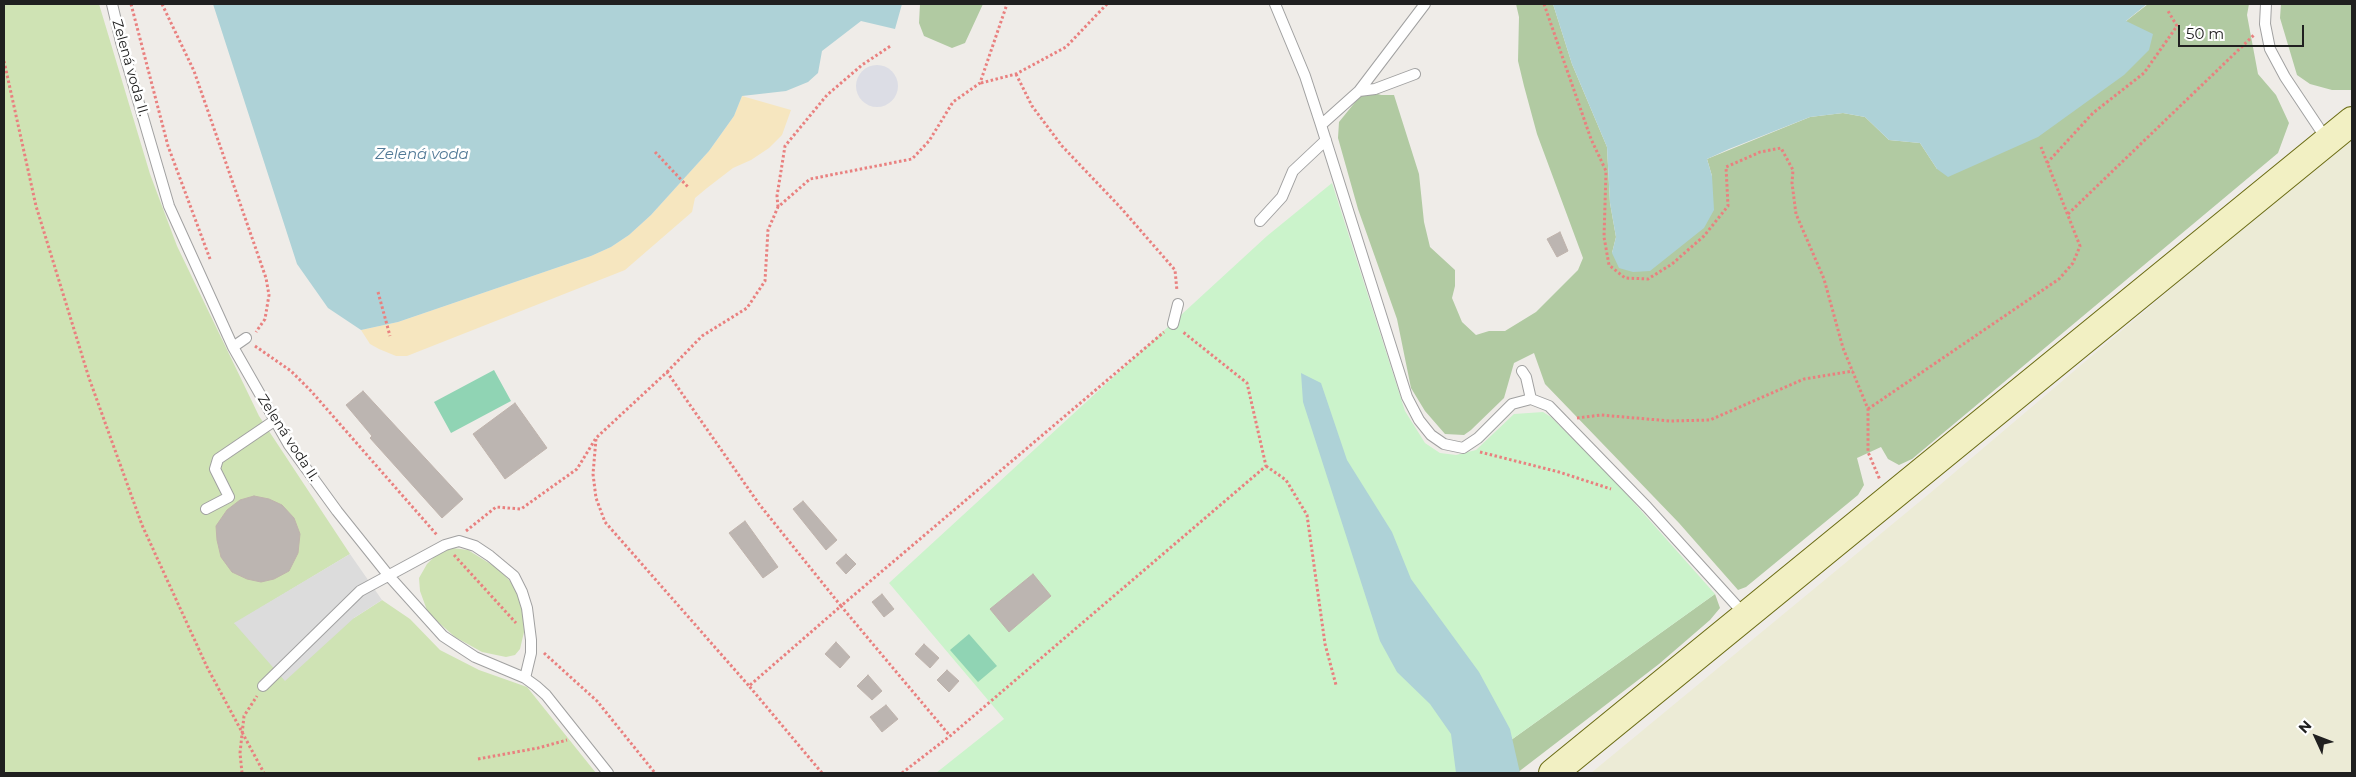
<!DOCTYPE html>
<meta charset="utf-8">
<style>
body{margin:0}
#map{position:relative;width:2356px;height:777px;overflow:hidden;background:#efece8;font-family:Montserrat,sans-serif}
canvas{display:block}
.frame{position:absolute;inset:0;border:5px solid #202020;pointer-events:none}
.north{position:absolute;left:2291px;top:712px;width:50px;height:50px;-webkit-text-stroke:4px #fff;paint-order:stroke;rotate:313deg;font-size:14px;font-weight:700;line-height:20px;text-align:center;color:#202020}
.north::after{content:'';display:block;margin:auto;width:18px;height:22px;background:#202020;clip-path:polygon(50% 0,100% 100%,50% 72%,0 100%)}
.scale{position:absolute;left:2178px;top:25px;width:126px;height:22px;box-sizing:border-box;border:2px solid #202020;border-top:0;padding-left:6px;font-size:15px;line-height:18px;white-space:nowrap;color:#202020;-webkit-text-stroke:4px #fff;paint-order:stroke}
</style>
<div id="map">
<canvas width="2356" height="777"></canvas>
<div class="frame"></div>
<div class="north">N</div>
<div class="scale">50 m</div>
</div>
<script>
const ctx = document.querySelector('canvas').getContext('2d');
ctx.lineJoin = 'round';
function paint(path, color) {
  ctx.fillStyle = color;
  ctx.fill(path, 'evenodd');
}
function toPath(rows) {
  const path = new Path2D();
  for (const r of rows) {
    if (r.length === 3) {
      path.moveTo(r[0] + r[2], r[1]);
      path.arc(r[0], r[1], r[2], 0, 2 * Math.PI);
      continue;
    }
    path.moveTo(r[0], r[1]);
    for (let i = 2; i < r.length; i += 2) path.lineTo(r[i], r[i + 1]);
  }
  return path;
}
function trace(path, color, width, dash) {
  ctx.strokeStyle = color;
  ctx.lineWidth = width;
  ctx.lineCap = dash ? 'butt' : 'round';
  ctx.setLineDash(dash || []);
  ctx.stroke(path);
}
function write(font, color, halo, rows, align = 'center') {
  ctx.font = font + ' Montserrat,sans-serif';
  ctx.lineWidth = 5;
  ctx.setLineDash([]);
  ctx.textBaseline = 'middle';
  ctx.strokeStyle = halo;
  ctx.fillStyle = color;
  for (const [text, x, y, turn = 0] of rows) {
    ctx.save();
    ctx.translate(x, y);
    ctx.rotate((+turn || 0) * Math.PI / 180);
    ctx.textAlign = isNaN(turn) ? turn : align;
    if (halo) ctx.strokeText(text, 0, 0);
    ctx.fillText(text, 0, 0);
    ctx.restore();
  }
}
paint(toPath([
 [2352,135,2352,773,1591,773,1941,484]
]), '#ecebd6');
paint(toPath([
 [4,4,99,4,150,174,177,246,259,416,350,554,234,624,354,618,382,600,410,619,440,650,479,670,527,687,596,773,4,773],
 [453,548,468,550,497,568,514,585,523,607,524,632,520,649,515,655,506,657,482,652,455,637,428,613,420,591,419,578,427,564,438,553]
]), '#cfe3b4');
paint(toPath([
 [920,4,983,4,965,43,952,48,924,36,919,23],
 [1516,4,1553,4,1572,64,1607,147,1610,203,1616,237,1612,253,1712,176,1707,159,1810,117,1843,113,1865,117,1889,140,1920,143,1937,169,2148,4,2249,4,2247,15,2258,74,2276,95,2289,123,2278,153,1912,459,1899,465,1888,459,1881,447,1857,458,1864,485,1858,495,1746,587,1738,590,1679,523,1545,384,1534,353,1514,363,1504,398,1471,430,1464,435,1445,434,1425,411,1411,388,1397,319,1358,209,1338,138,1339,122,1365,90,1381,95,1394,95,1419,174,1424,222,1430,247,1455,270,1455,286,1452,298,1462,322,1476,335,1489,331,1505,331,1536,312,1578,270,1583,258,1537,134,1524,86,1518,61,1519,17],
 [2281,4,2352,4,2352,90,2332,90,2310,84,2297,75,2280,18],
 [1715,594,1720,608,1710,620,1659,664,1517,773,1465,773]
]), '#b1caa2');
paint(toPath([
 [742,96,791,110,782,135,769,148,751,160,733,168,707,188,695,198,692,212,625,270,407,356,396,356,379,349,370,344,361,330,398,322,591,256,611,247,629,235,651,215,709,151,734,116]
]), '#f6e6bf');
paint(toPath([
 [1332,183,1405,411,1425,443,1440,453,1456,455,1476,450,1514,414,1543,412,1551,417,1613,479,1715,594,1465,773,936,773,1004,719,889,583,1267,236]
]), '#cbf3cb');
paint(toPath([
 [494,370,511,401,451,433,434,402],
 [969,634,997,666,978,682,950,650]
]), '#90d4b4');
paint(toPath([
 [350,554,382,600,354,618,285,681,234,623]
]), '#dcdcdc');
paint(toPath([
 [877,86,21]
]), '#dcdde5');
paint(toPath([
 [213,4,902,4,895,29,861,21,822,51,818,73,808,82,786,91,742,96,734,116,709,151,651,215,629,235,611,247,591,256,398,322,361,330,328,308,297,264],
 [1553,4,2147,4,2126,21,2153,34,2149,50,2124,75,2038,137,1948,177,1937,169,1920,143,1889,140,1865,117,1843,113,1810,117,1729,149,1707,159,1712,176,1714,210,1704,228,1650,271,1633,272,1619,268,1612,253,1616,237,1610,203,1607,147,1572,64],
 [1301,373,1321,383,1347,460,1392,532,1411,579,1479,672,1510,729,1520,773,1456,773,1451,734,1430,704,1397,672,1380,641,1303,402]
]), '#aed2d7');
const building = toPath([
 [1560,232,1568,251,1557,257,1547,239,1560,232],
 [363,391,463,499,442,518,370,438,372,436,346,405,363,391],
 [515,403,547,448,505,479,473,434,515,403],
 [254,496,269,499,282,505,294,518,300,534,298,553,289,571,274,579,261,582,247,579,232,572,221,557,217,540,216,526,227,510,240,500,254,496],
 [803,501,837,540,826,550,793,509,803,501],
 [745,521,778,567,763,578,729,533,745,521],
 [846,554,856,564,846,574,836,563,846,554],
 [1033,574,1051,596,1009,632,990,609,1033,574],
 [882,594,894,609,884,617,872,602,882,594],
 [836,642,850,657,840,668,825,654,836,642],
 [924,644,939,658,930,668,915,654,924,644],
 [947,670,959,681,949,692,937,680,947,670],
 [868,675,882,691,872,700,857,686,868,675],
 [886,705,898,719,882,732,870,717,886,705]
]);
paint(building, '#bcb5b1');
trace(building, '#bfb3ac', 1);
const lane = toPath([
 [112,4,121,42,169,206,233,347,289,445,337,511,389,576,443,636,475,657,525,678,536,686,546,695,608,773],
 [1275,4,1305,76,1321,125],
 [1425,4,1359,91,1321,125,1407,397,1419,420,1431,435,1444,444,1463,448,1478,438,1512,404,1531,399,1549,406,1647,507,1746,616],
 [2266,4,2265,24,2270,49,2285,77,2327,140],
 [1359,91,1375,89,1415,74],
 [1260,221,1282,197,1293,171,1326,140],
 [1173,324,1178,304],
 [233,347,246,338],
 [1522,371,1526,377,1531,399],
 [206,509,229,497,215,469,218,459,274,421],
 [263,686,360,591,445,545,459,541,475,546,490,556,514,576,522,592,527,608,531,640,531,653,525,678]
]);
const secondary = toPath([
 [1553,773,2352,121]
]);
trace(lane, '#a1a1a1', 12);
trace(secondary, '#6a6b13', 30);
trace(toPath([
 [131,4,168,146,210,259],
 [162,4,194,71,266,278,269,295,265,319,256,332],
 [1544,4,1591,139,1606,171,1604,237,1609,265,1625,278,1648,279,1672,264,1704,236,1728,206,1726,167,1760,152,1781,148,1793,170,1792,183,1796,214,1824,279,1843,348,1868,409,1868,452,1880,480],
 [4,61,36,206,89,378,142,525,207,667,264,773],
 [1016,74,1032,106,1062,146,1121,208,1175,270,1177,291],
 [981,83,1016,74,1066,47,1107,4],
 [655,152,688,187],
 [2047,163,2093,113,2144,73,2177,26,2168,11],
 [778,207,777,196,785,146,827,95,862,65,892,45],
 [2068,214,2255,34],
 [378,292,390,336],
 [255,346,291,371,311,391,437,535],
 [667,372,702,336,747,308,765,281,768,230,778,207,810,179,912,159,929,141,953,102,980,83,1007,4],
 [1868,409,2059,279,2073,263,2080,246,2041,147],
 [1577,418,1601,415,1670,421,1710,420,1804,379,1853,371],
 [596,439,593,474,596,498,605,522,749,686],
 [1480,452,1559,472,1611,489],
 [1266,466,1286,480,1307,515,1325,644,1336,685],
 [466,531,496,507,521,509,577,469,596,438,667,372,759,504,841,606,1164,332],
 [454,555,516,623],
 [544,653,597,701,655,773],
 [478,759,538,748,567,740],
 [242,773,240,753,244,716,257,696],
 [822,773,749,686,841,606,950,736],
 [902,773,950,736,1266,466,1247,383,1183,332]
]), '#e9807f', 3, [2.5, 2.5]);
trace(lane, '#fff', 10);
trace(secondary, '#f2f0c3', 28);
write('14px', '#202020', '#fff', [
 ["Zelená voda II.",130,68,74],
 ["Zelená voda II.",288,438,57]
]);
write('italic 15px', '#517996', '#fff', [
 ["Zelená voda",422,155]
]);
</script>
